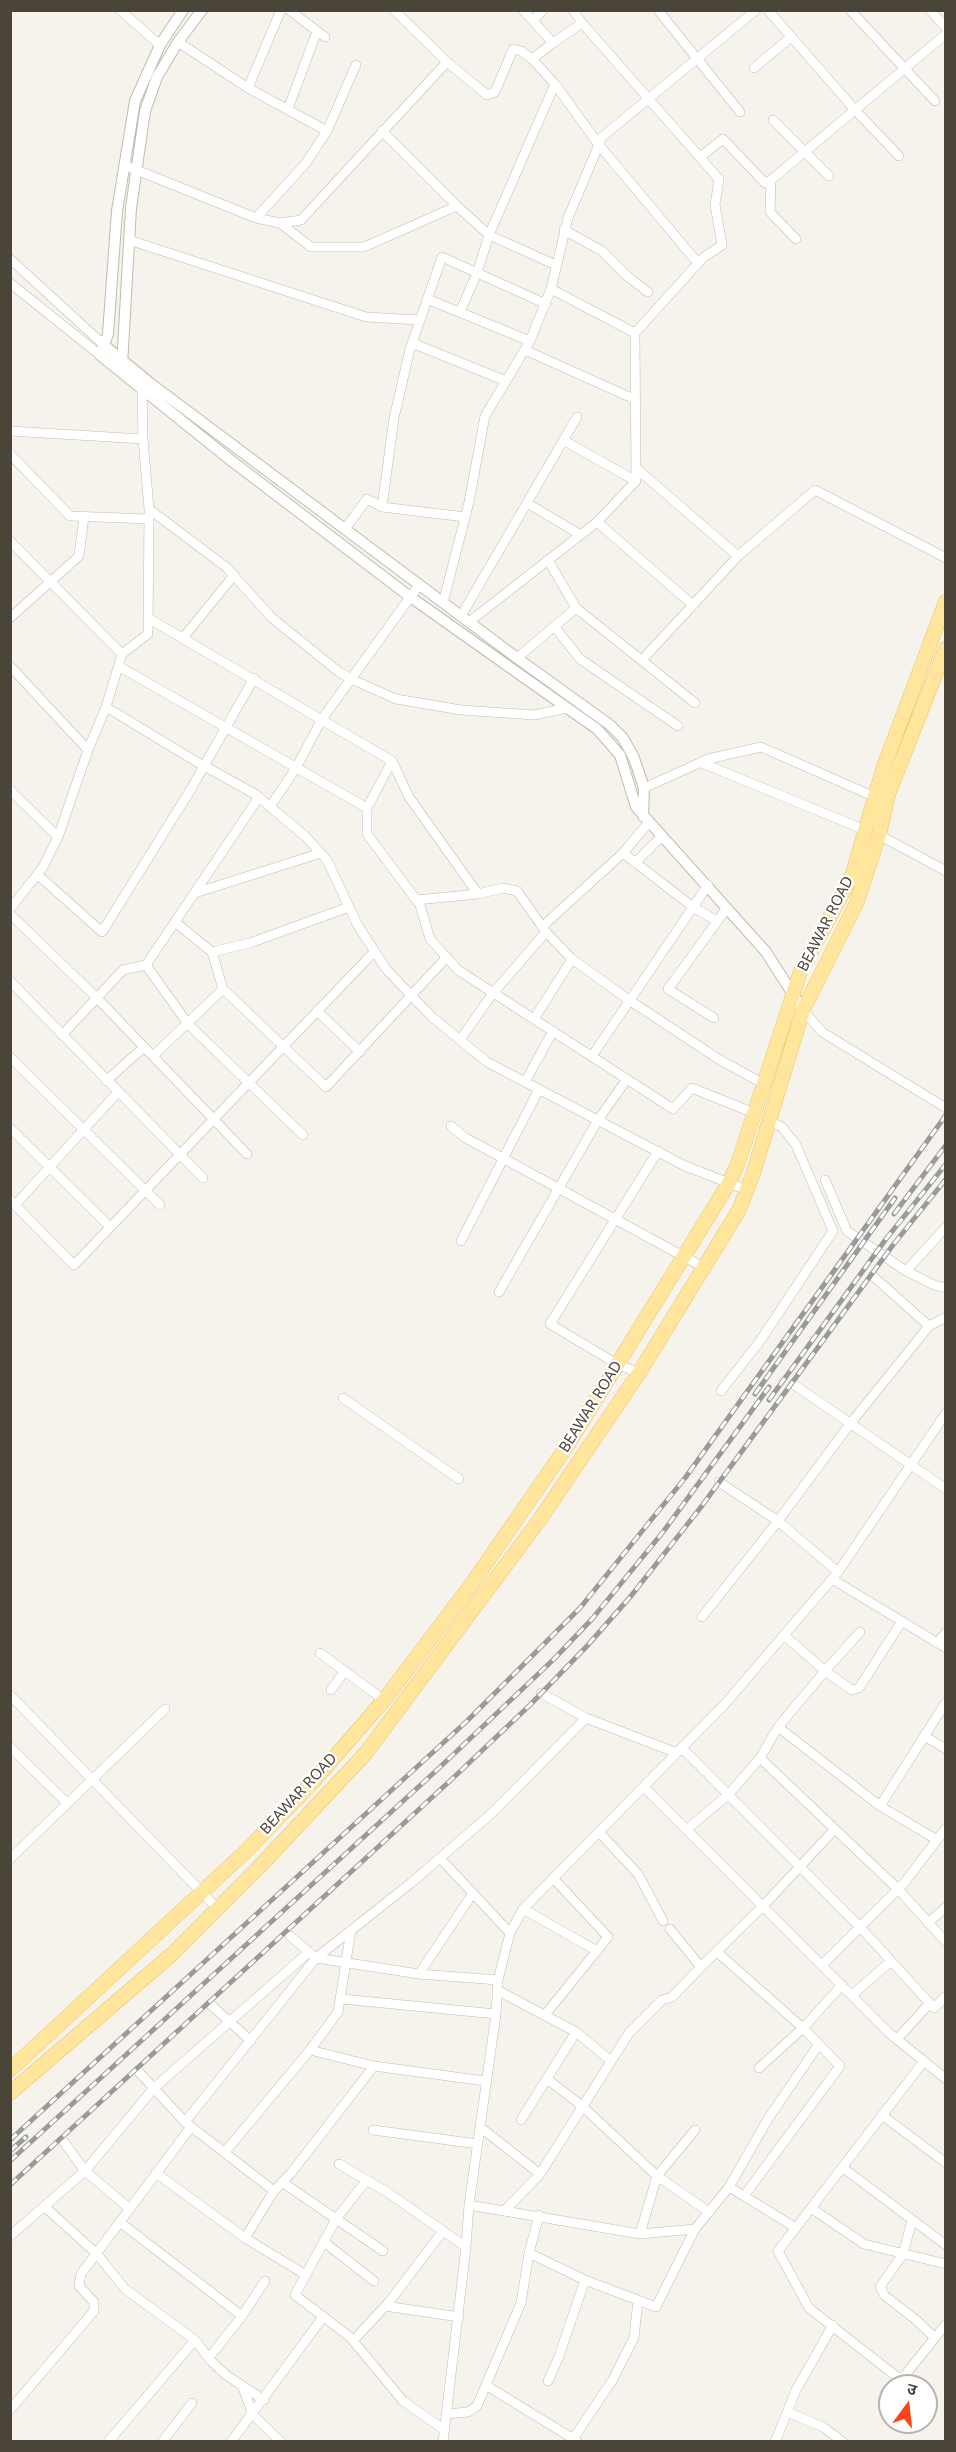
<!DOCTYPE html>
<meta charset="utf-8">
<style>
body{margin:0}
#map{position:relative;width:956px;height:2452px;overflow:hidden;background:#f6f3ec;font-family:"Noto Sans","Noto Sans Devanagari",sans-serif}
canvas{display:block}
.frame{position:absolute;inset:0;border:12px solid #4b4439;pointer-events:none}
.north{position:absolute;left:878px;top:2374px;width:60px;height:60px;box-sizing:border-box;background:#fff;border:2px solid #b7b4b0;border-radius:50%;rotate:15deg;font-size:16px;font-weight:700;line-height:24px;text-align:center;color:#4b4439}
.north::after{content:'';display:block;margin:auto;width:21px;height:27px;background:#ff441a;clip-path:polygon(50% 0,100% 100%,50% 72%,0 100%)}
</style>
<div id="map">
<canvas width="956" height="2452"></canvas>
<div class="frame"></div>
<div class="north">उ</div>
</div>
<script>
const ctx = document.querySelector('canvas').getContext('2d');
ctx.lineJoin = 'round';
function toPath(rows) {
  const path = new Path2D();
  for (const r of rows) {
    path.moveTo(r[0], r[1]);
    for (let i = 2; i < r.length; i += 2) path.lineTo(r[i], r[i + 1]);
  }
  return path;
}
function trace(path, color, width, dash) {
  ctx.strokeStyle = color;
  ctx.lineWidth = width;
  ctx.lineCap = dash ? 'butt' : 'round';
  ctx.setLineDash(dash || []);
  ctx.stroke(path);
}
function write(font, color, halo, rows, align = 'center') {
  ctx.font = font + ' "Noto Sans",sans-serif';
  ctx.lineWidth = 4.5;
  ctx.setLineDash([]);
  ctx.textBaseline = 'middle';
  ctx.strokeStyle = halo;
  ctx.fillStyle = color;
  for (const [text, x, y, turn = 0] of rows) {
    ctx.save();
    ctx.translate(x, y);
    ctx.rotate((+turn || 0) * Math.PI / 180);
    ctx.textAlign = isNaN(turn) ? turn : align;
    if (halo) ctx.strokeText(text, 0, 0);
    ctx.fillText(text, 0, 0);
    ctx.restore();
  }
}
const minor = toPath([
 [120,10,160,45],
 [289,10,325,37],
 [394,10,447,62,487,95,495,92,513,49,521,51,532,59,555,84,599,145,697,262,722,245,715,205,719,179,582,23,553,43,523,10],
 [573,10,582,23],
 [658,10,740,112],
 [768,10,855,110,899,156],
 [850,10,935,101],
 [930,10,946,28],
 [533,20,543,10],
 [178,42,248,88,327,131],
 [532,59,553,43],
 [754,68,791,37],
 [248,88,281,10],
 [288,109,317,31],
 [773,120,829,176],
 [382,131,457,206,489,235,556,265],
 [700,157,723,139,765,183,771,180],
 [124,165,256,218,280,223,301,220,447,62],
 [256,218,306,163,327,131,356,65],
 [280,223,311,247,364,247,457,206],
 [564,230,602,251,627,276,648,292],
 [796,239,770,212,771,180,946,34],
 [129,240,366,317,420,320],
 [10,259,104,345],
 [10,283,100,355],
 [551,289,635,333],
 [427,299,530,341],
 [460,312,477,273,489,235,555,84],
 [412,343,506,381],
 [525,350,634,399],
 [10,431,143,439],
 [563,440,636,481],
 [10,454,70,516,149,519],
 [637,469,738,556],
 [527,503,579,534],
 [149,509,226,567,272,618,339,672,351,679,396,699,461,710,534,715,567,708],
 [465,517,382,507,394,418,410,349,442,257,546,304],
 [597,522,693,605],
 [345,529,367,499,382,507],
 [10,541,122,654],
 [548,560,576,608,695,703],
 [443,603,469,502,485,416,530,341,551,289,568,218,602,137,756,10],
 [461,616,577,417],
 [10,618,79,556,84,517],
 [148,618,392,761,409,797,478,894],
 [469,622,597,522,636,481,635,333,701,260],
 [554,626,580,659,678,726],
 [183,638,234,575],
 [517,658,576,608],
 [642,660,738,556,815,490,946,558],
 [10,666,88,750],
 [120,667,367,808],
 [106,707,197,762,255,794,306,837,327,860,357,924,386,969,432,1017,487,1062,685,1166,747,1190],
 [392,761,367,808,367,834,420,905,430,939,458,970,673,1109,692,1088,754,1113],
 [702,763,865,830],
 [644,788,708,759,761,747,875,797],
 [10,790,58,837],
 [270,807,296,768,322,719,419,585],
 [879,835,946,871],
 [623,853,693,907,717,921],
 [635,863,661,837],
 [38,875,102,932,191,789,254,678],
 [195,893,321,853],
 [416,900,478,894,503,888,517,891,546,932,572,959,629,1000,720,1060,764,1084],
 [10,909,43,867,58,837,88,750,106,707,122,654,148,634,149,509,143,439,142,389],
 [10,914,97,998,247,1154],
 [175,922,212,952,223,989,326,1087,447,957],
 [543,926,623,853,649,822],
 [212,952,250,943,349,907],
 [146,965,188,1024,303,1135],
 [10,981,203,1178],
 [803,1010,822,1032,946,1108],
 [317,1011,360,1052],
 [714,1018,668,989,727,908],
 [534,1019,572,959],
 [62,1035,123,970,146,965,259,797],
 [460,1040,493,993,546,932],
 [153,1056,223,989],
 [592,1056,708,885],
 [10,1057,160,1205],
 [106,1081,144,1047],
 [525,1082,553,1031],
 [451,1126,464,1137,703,1267],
 [10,1128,109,1226],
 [825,1180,847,1231,906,1271,934,1285,946,1288],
 [10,1200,74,1265,374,952],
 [15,1205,118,1092],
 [461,1241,539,1089],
 [906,1271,946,1227],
 [873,1276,929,1326,946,1317],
 [499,1292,598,1120,627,1079],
 [639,1373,617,1364,550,1324,658,1151],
 [793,1384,946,1489],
 [721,1391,760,1341,833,1231,796,1145,782,1127,769,1121],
 [343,1398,459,1479],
 [719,1482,778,1521,838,1572],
 [832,1579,946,1648],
 [702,1617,778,1521,850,1424,929,1326],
 [860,1632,825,1671,852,1690,859,1688,902,1621],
 [937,1643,946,1632],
 [320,1653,384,1700],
 [331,1690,345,1671],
 [541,1693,586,1718,677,1753],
 [10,1695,218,1909],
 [778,1727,880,1806,937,1840],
 [924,1736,946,1749],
 [10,1747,67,1803],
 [682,1748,860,1927,934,2008,946,1996],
 [760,1758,898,1889,946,1942],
 [644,1787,889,2033,946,2079],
 [880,1806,946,1702],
 [687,1829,728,1795,760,1758,778,1727,825,1671,784,1635],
 [599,1832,638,1874,663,1921],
 [440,1858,510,1933],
 [10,1859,165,1709],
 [523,1909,597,1951],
 [928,1923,946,1907],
 [670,1929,701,1967],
 [290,1936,316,1958,419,1974,498,1980],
 [822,1965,905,1882,946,1828],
 [419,1974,473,1893],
 [497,1990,576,2032,611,2061],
 [852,1995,891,1961],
 [342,1999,496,2014],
 [210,2004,251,2041],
 [545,2015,608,1937,553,1878],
 [897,2039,930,2003],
 [310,2050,338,2012,351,1930],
 [924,2061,778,2251,809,2308,901,2380,946,2324],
 [759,2068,803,2028,842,1985],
 [138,2071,185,2122,274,2191],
 [547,2079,582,2106,657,2176,709,2212],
 [882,2115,946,2163],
 [521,2120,576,2032],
 [185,2122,316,1958,411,1883,491,1814,586,1718],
 [480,2127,540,2174],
 [373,2130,478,2144],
 [64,2142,85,2171,130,2209],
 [225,2152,310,2050,374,2066,485,2081],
 [339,2164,387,2192,466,2247],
 [842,2167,946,2245],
 [156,2173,245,2238,306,2275],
 [366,2181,336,2219,295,2295,350,2337,403,2401,443,2429],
 [282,2182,383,2251],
 [729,2187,768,2119,819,2044],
 [744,2196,796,2228],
 [469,2205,640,2234,695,2229],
 [45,2207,97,2254,125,2289,195,2340,211,2361,226,2375,264,2400],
 [811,2208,864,2244,946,2264],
 [506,2209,540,2174,629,2033,662,2000,672,1997,701,1967,764,1905,834,1830],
 [912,2220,903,2254,880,2287,885,2296,915,2319,934,2337],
 [121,2223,242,2316],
 [640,2234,657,2176,695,2130],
 [10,2236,85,2171,154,2088,309,1952],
 [245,2238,274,2191,291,2173,374,2066],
 [324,2242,374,2281],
 [529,2253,585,2280,656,2307,695,2229,729,2187,744,2196,840,2066,803,2028,717,1952],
 [385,2306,459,2317],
 [353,2341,389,2302,443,2231],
 [209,2358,242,2316,265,2281],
 [548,2381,558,2359,585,2280],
 [242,2385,253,2415,281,2442],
 [487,2386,577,2441],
 [10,2410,94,2311,94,2302,79,2286,81,2274,191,2127],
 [787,2412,823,2427,843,2442],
 [447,2414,468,2412,477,2406,521,2303,529,2253,539,2215],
 [108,2442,195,2340],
 [162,2442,192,2403],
 [231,2442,323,2317],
 [443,2442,466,2247,469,2205,496,2014,498,1980,510,1933,523,1909,724,1705,838,1572,946,1413],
 [571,2442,612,2381,634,2338,638,2300],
 [775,2442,796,2390,833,2325]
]);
const tertiary = toPath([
 [183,10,160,45,135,101,117,211,108,334,100,355,233,462,409,596,597,729,620,755,636,807,766,952,803,1010],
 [104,345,150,383,517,658,610,725,623,738,634,758,644,788,643,816],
 [122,365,131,208,145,111,157,77,178,42,202,10]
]);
const primary = toPath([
 [10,2070,245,1852,311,1784,384,1700,471,1585,567,1446,729,1183,738,1163,801,970,852,876,883,769,946,601],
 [10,2093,171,1955,260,1866,365,1754,538,1522,639,1373,739,1210,753,1174,803,1010,857,902,879,835,888,795,946,648]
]);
trace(minor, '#c2bcae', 10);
trace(tertiary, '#c2bcae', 12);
trace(primary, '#e8c668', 15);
trace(minor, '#fff', 9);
trace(tertiary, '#fff', 10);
trace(primary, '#ffe69c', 14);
const rail = toPath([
 [894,1214,946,1145],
 [755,1394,895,1198],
 [769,1400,886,1239,946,1164],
 [10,2140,467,1721,580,1608,685,1478,946,1115],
 [10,2151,26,2137],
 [10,2161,438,1769,554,1659,592,1619,663,1532,769,1387],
 [10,2185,452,1779,530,1705,587,1646,631,1596,701,1507,893,1245,946,1179]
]);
trace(rail, '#9a9a9a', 5);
trace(rail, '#fff', 3, [9]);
write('15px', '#4b4439', '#fff', [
 ["BEAWAR ROAD",826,924,-63],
 ["BEAWAR ROAD",591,1407,-58],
 ["BEAWAR ROAD",299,1794,-47]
]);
</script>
